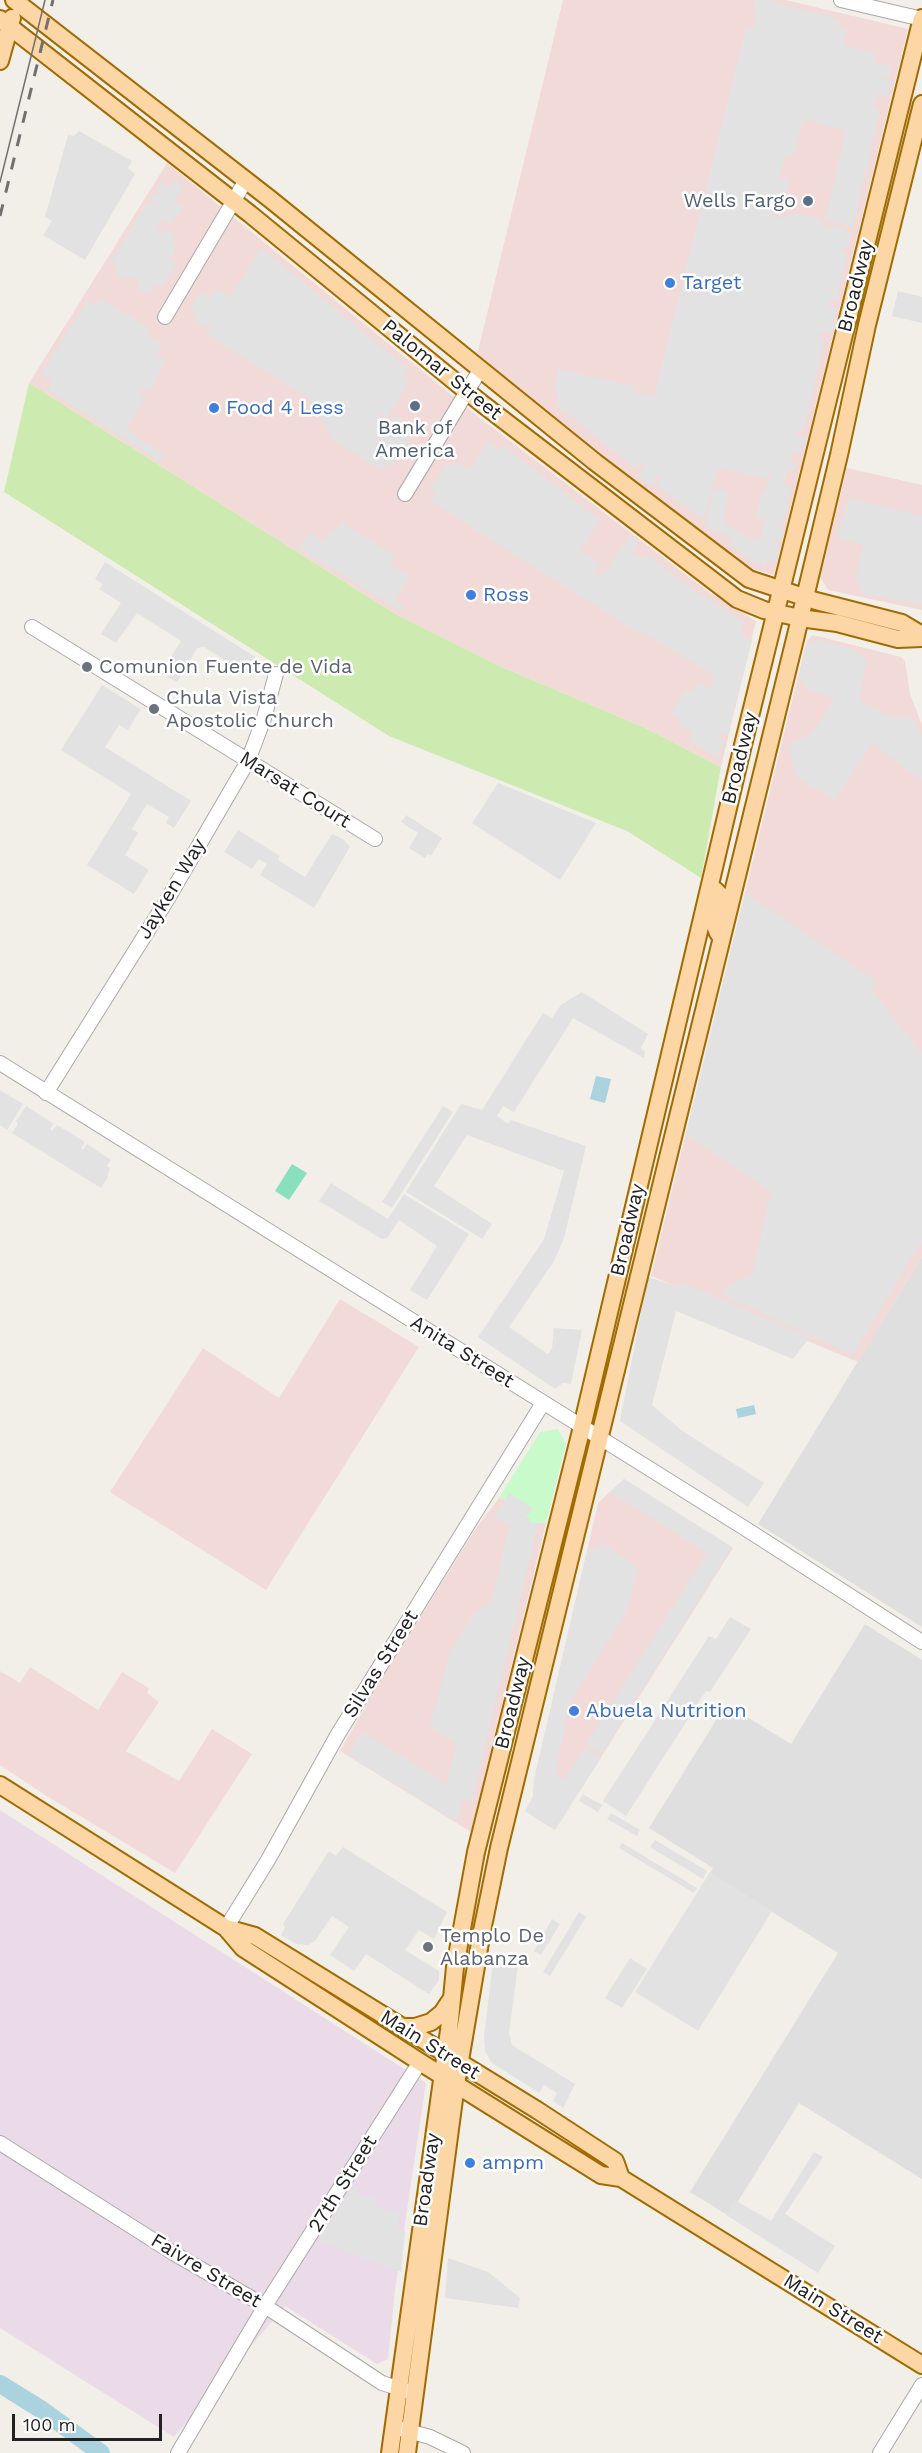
<!DOCTYPE html>
<style>
body{margin:0}
#map{position:relative;width:922px;height:2453px;overflow:hidden;background:#f2efe9;font-family:"Work Sans",sans-serif}
canvas{display:block}
.scale{position:absolute;left:12px;top:2414px;width:150px;height:27px;box-sizing:border-box;border:3px solid #222;border-top:0;padding-left:8px;font-size:18px;line-height:21px;white-space:nowrap;color:#222;-webkit-text-stroke:4px #fff;paint-order:stroke}
</style>
<div id="map">
<canvas width="922" height="2453"></canvas>
<div class="scale">100 m</div>
</div>
<script>
const ctx = document.querySelector('canvas').getContext('2d');
ctx.lineJoin = 'round';
function paint(path, color) {
  ctx.fillStyle = color;
  ctx.fill(path, 'evenodd');
}
function toPath(rows) {
  const path = new Path2D();
  for (const r of rows) {
    path.moveTo(r[0], r[1]);
    for (let i = 2; i < r.length; i += 2) path.lineTo(r[i], r[i + 1]);
  }
  return path;
}
function trace(path, color, width, dash) {
  ctx.strokeStyle = color;
  ctx.lineWidth = width;
  ctx.lineCap = dash ? 'butt' : 'round';
  ctx.setLineDash(dash || []);
  ctx.stroke(path);
}
function write(font, color, halo, rows, align = 'center') {
  ctx.font = font + ' "Work Sans",sans-serif';
  ctx.lineWidth = 5;
  ctx.setLineDash([]);
  ctx.textBaseline = 'middle';
  ctx.strokeStyle = halo;
  ctx.fillStyle = color;
  for (const [text, x, y, turn = 0] of rows) {
    ctx.save();
    ctx.translate(x, y);
    ctx.rotate((+turn || 0) * Math.PI / 180);
    ctx.textAlign = isNaN(turn) ? turn : align;
    if (halo) ctx.strokeText(text, 0, 0);
    ctx.fillText(text, 0, 0);
    ctx.restore();
  }
}
paint(toPath([
 [922,1257,922,1627,758,1524],
 [865,1624,922,1660,922,2179,799,2103,729,2216,690,2192,838,1953,710,1873,713,1868,649,1828,726,1704,791,1744]
]), '#e0dfdf');
paint(toPath([
 [563,0,786,0,908,29,774,575,753,569,700,534,477,355],
 [167,163,481,419,710,593,756,621,721,767,643,727,499,666,397,615,29,383],
 [847,468,922,485,922,610,828,590,820,577],
 [813,635,901,657,905,661,910,694,922,725,922,1257,858,1362,651,1276,807,640],
 [340,1299,419,1347,266,1590,110,1492,203,1348,279,1398],
 [624,1479,733,1548,555,1830,525,1811,533,1797,534,1780,598,1503],
 [499,1498,533,1508,530,1522,546,1523,471,1832,340,1751,383,1676,477,1527],
 [30,1667,98,1710,122,1672,149,1688,147,1693,159,1702,126,1751,179,1781,212,1729,252,1754,175,1873,45,1795,0,1765,0,1671,20,1683]
]), '#f2dad9');
paint(toPath([
 [0,1810,426,2083,395,2290,388,2359,377,2364,285,2306,174,2437,0,2328]
]), '#ebdbe8');
paint(toPath([
 [29,383,397,615,499,666,643,727,721,767,701,878,627,831,389,736,4,492]
]), '#cdebb0');
paint(toPath([
 [558,1429,566,1444,546,1523,530,1522,526,1516,533,1508,509,1494,507,1500,499,1498,540,1432]
]), '#c8facc');
paint(toPath([
 [292,1164,307,1173,289,1200,275,1191]
]), '#88e0be');
paint(toPath([
 [754,0,773,0,774,3,839,19,838,27,846,30,843,45,876,53,875,63,891,66,889,77,882,76,881,78,891,81,888,96,877,94,873,107,880,111,853,227,825,220,846,131,804,119,794,156,785,155,780,178,789,180,782,211,773,209,772,216,786,219,786,213,796,215,797,213,821,219,826,230,829,230,832,225,847,229,846,232,851,234,848,246,840,250,847,254,836,299,828,302,829,306,837,308,831,333,821,332,819,339,823,338,824,342,804,429,796,432,797,435,806,438,801,453,793,451,790,460,796,465,794,473,788,469,784,485,791,488,783,525,776,524,784,527,781,541,772,540,772,542,779,543,775,562,767,560,765,568,729,545,731,539,716,529,713,533,705,524,713,491,722,488,728,493,724,516,725,523,755,541,760,539,765,520,756,518,761,493,764,493,772,473,766,479,717,468,705,518,696,515,657,486,660,477,657,477,651,486,638,476,645,465,640,462,636,469,557,406,558,396,555,391,558,369,635,387,634,393,657,397,658,394,655,392,746,28,753,29,755,24],
 [79,131,132,161,128,168,135,174,85,260,43,235,52,221,45,217,68,135,74,136],
 [175,180,184,186,175,201,183,206,171,225,163,220,157,229,160,234,165,228,175,235,172,240,176,244,173,257,168,261,177,263,163,286,156,285,149,295,137,288,139,282,137,279,129,277,124,280,114,273,118,265,111,261,148,202,154,206,155,204,149,200,156,192,161,196,163,194,157,191,162,182,169,187],
 [261,248,408,369,403,376,410,380,387,417,380,413,379,415,390,422,394,416,405,423,399,433,409,439,393,466,388,463,382,471,333,440,308,398,206,334,212,324,209,323,205,328,193,320,196,314,189,309,201,292,209,297,217,289,230,297],
 [898,291,922,297,922,323,892,316],
 [101,299,149,328,146,335,162,345,157,355,165,360,150,392,142,389,140,394,146,398,126,429,165,455,161,462,49,391,51,383,48,378,41,374,87,301,97,305],
 [487,442,500,450,504,446,600,520,580,551,600,564,595,572,603,576,630,534,639,541,632,552,642,559,646,554,694,590,745,622,741,628,745,638,752,641,728,735,720,733,719,738,725,740,718,758,689,740,693,733,682,727,676,716,671,713,685,690,692,692,698,682,710,689,715,676,650,636,635,631,430,501,437,493,430,488,446,464,450,467,452,463,458,466,460,463,470,469],
 [849,498,922,516,922,603,907,602,863,594,856,579,863,545,837,537],
 [341,522,395,556,390,564,410,576,395,600,404,606,401,611,299,549,309,532,324,541,332,529,335,531],
 [105,562,257,658,251,677,204,647,197,648,177,682,161,673,181,641,137,613,116,643,101,634,121,603,99,589,103,584,95,579],
 [817,640,850,648,867,660,859,700,888,716,912,718,922,737,922,781,872,743,835,800,796,777,789,748,793,743,811,734,835,698,808,690,799,677,807,644],
 [102,685,141,709,128,730,119,725,105,747,191,801,174,828,166,823,169,817,147,804,132,829,138,833,125,855,149,870,134,894,87,865,131,794,61,750],
 [498,783,596,823,560,880,472,823],
 [406,815,442,838,431,856,428,854,425,858,409,848,418,833,401,822],
 [238,830,280,856,278,860,305,877,332,834,343,839,350,847,314,908,260,875,267,864,259,859,252,869,224,852],
 [745,893,876,981,871,989,922,1053,922,1241,853,1355,723,1295,727,1286,752,1274,771,1192,686,1134],
 [582,992,648,1034,641,1048,645,1052,644,1058,573,1018,514,1112,503,1106,497,1116,508,1124,511,1120,586,1146,564,1238,554,1261,509,1327,548,1354,552,1348,554,1328,582,1330,571,1384,563,1383,555,1389,478,1337,544,1239,564,1171,467,1135,434,1186,492,1224,482,1239,406,1192,461,1104,482,1110,543,1013,552,1018,561,1005],
 [0,1090,23,1104,7,1130,0,1125],
 [26,1106,54,1124,50,1128,52,1131,57,1125,85,1142,81,1148,83,1150,87,1144,111,1160,107,1166,110,1168,107,1179,101,1188,12,1133,18,1124,16,1121],
 [443,1106,453,1112,392,1208,382,1202],
 [331,1183,388,1219,404,1194,469,1234,427,1300,410,1290,437,1246,399,1220,387,1238,382,1239,319,1201],
 [648,1277,680,1287,683,1283,810,1337,793,1359,676,1311,652,1405,681,1430,764,1483,748,1507,620,1421],
 [624,1479,732,1547,602,1753,586,1744,707,1553,610,1492],
 [509,1493,533,1508,526,1516,530,1522,538,1524,472,1802,464,1800,456,1821,348,1755,362,1732,441,1780,446,1787,456,1744,430,1726,450,1651,473,1615,492,1600,507,1534,511,1527,495,1517],
 [601,1543,634,1564,637,1572,627,1611,570,1703,555,1774,564,1779,585,1748,601,1758,555,1830,525,1811,533,1797,534,1780,588,1548,598,1549],
 [730,1617,751,1629,710,1692,706,1691,626,1816,603,1801,709,1636,716,1639],
 [583,1794,602,1805,598,1812,579,1801],
 [611,1813,640,1830,637,1836,607,1819],
 [655,1840,707,1871,703,1879,650,1847],
 [622,1843,697,1888,694,1893,619,1848],
 [343,1847,447,1912,434,1939,419,1930,405,1950,439,1971,439,1980,429,1994,366,1954,354,1971,330,1955,349,1927,332,1916,315,1941,308,1945,296,1944,281,1935,285,1927,283,1924,329,1851,336,1856],
 [710,1872,772,1911,698,2031,635,1992],
 [579,1912,586,1917,550,1976,543,1972],
 [552,1919,560,1924,541,1955,534,1951],
 [630,1958,647,1969,622,2008,605,1998],
 [493,1961,518,1965,509,2033,512,2045,575,2084,563,2108,553,2101,557,2093,544,2085,539,2093,500,2068,491,2062,485,2051,484,2037],
 [814,2152,823,2157,785,2214,835,2246,818,2273,726,2215,735,2200,771,2221],
 [354,2187,358,2187,358,2195,376,2198,375,2208,399,2212,398,2229,405,2231,401,2272,320,2241,320,2237],
 [448,2258,488,2272,520,2298,518,2308,445,2298]
]), '#e2e2e2');
paint(toPath([
 [596,1076,611,1079,605,1103,590,1099],
 [754,1405,756,1414,738,1418,736,1409]
]), '#aad3df');
trace(toPath([
 [0,2384,42,2410,101,2453]
]), '#aad3df', 18);
const minor = toPath([
 [841,0,922,19],
 [165,317,246,180],
 [405,494,480,370],
 [32,627,375,839],
 [0,1063,746,1529,922,1642],
 [46,1093,167,900,248,761,264,718,276,674],
 [226,1928,268,1860,338,1734,543,1403],
 [0,2143,175,2254,265,2306,382,2383,407,2391],
 [401,2429,430,2437,463,2453],
 [178,2453,265,2306,420,2062],
 [880,2453,922,2385]
]);
const major = toPath([
 [14,0,270,199,595,462,749,579,816,601,902,623,922,635],
 [0,19,250,214,480,402,737,599,764,610,800,618,837,623,898,639,922,638],
 [0,61,12,18],
 [710,887,715,890,720,895,714,923,718,933],
 [0,1785,226,1928,243,1948,420,2062,601,2175,621,2178,922,2365],
 [226,1928,255,1936,537,2110,615,2161,621,2178],
 [402,2027,415,2027,431,2022,442,2013,452,1998],
 [390,2453,449,2030,455,1967,476,1852,582,1427,742,749,922,18],
 [407,2453,456,2084,482,1931,499,1848,796,635,839,455,867,325,922,104]
]);
trace(minor, '#a9a9a9', 16);
trace(major, '#a06b00', 20);
trace(minor, '#fff', 14);
trace(major, '#fcd6a4', 16);
trace(toPath([
 [0,182,45,0]
]), '#707070', 1.5);
trace(toPath([
 [0,216,53,0]
]), '#707070', 3, [12, 12]);
for (const [x, y, r, color] of [
 [808,201,6,"#5c6f8a"],
 [670,283,6,"#3f7fe0"],
 [415,406,6,"#5c6f8a"],
 [214,408,6,"#3f7fe0"],
 [471,595,6,"#3f7fe0"],
 [87,667,6,"#6b7280"],
 [154,709,6,"#6b7280"],
 [574,1711,6,"#3f7fe0"],
 [428,1947,6,"#6b7280"],
 [470,2163,6,"#3f7fe0"]
]) {
  const dot = new Path2D();
  dot.arc(x, y, r, 0, 2 * Math.PI);
  ctx.fillStyle = color;
  ctx.fill(dot);
  trace(dot, '#fff', 2);
}
write('20px', '#4e5e75', '#fff', [
 ["Wells Fargo",796,201],
 ["Bank of",415,428,"center"],
 ["America",415,451,"center"]
], 'right');
write('20px', '#366cbe', '#fff', [
 ["Target",682,283],
 ["Food 4 Less",226,408],
 ["Ross",483,595],
 ["Abuela Nutrition",586,1711],
 ["ampm",482,2163]
], 'left');
write('20px', '#222', '#fff', [
 ["Broadway",856,286,-76],
 ["Palomar Street",442,370,39],
 ["Broadway",740,758,-76],
 ["Marsat Court",295,790,32],
 ["Jayken Way",172,889,-59],
 ["Broadway",628,1230,-77],
 ["Anita Street",462,1352,32],
 ["Silvas Street",381,1664,-58],
 ["Broadway",513,1703,-76],
 ["Main Street",430,2045,32],
 ["Broadway",427,2180,-82],
 ["27th Street",343,2184,-58],
 ["Faivre Street",206,2271,31],
 ["Main Street",833,2309,32]
]);
write('20px', '#5b616d', '#fff', [
 ["Comunion Fuente de Vida",99,667],
 ["Chula Vista",166,698],
 ["Apostolic Church",166,721],
 ["Templo De",440,1936],
 ["Alabanza",440,1959]
], 'left');
</script>
